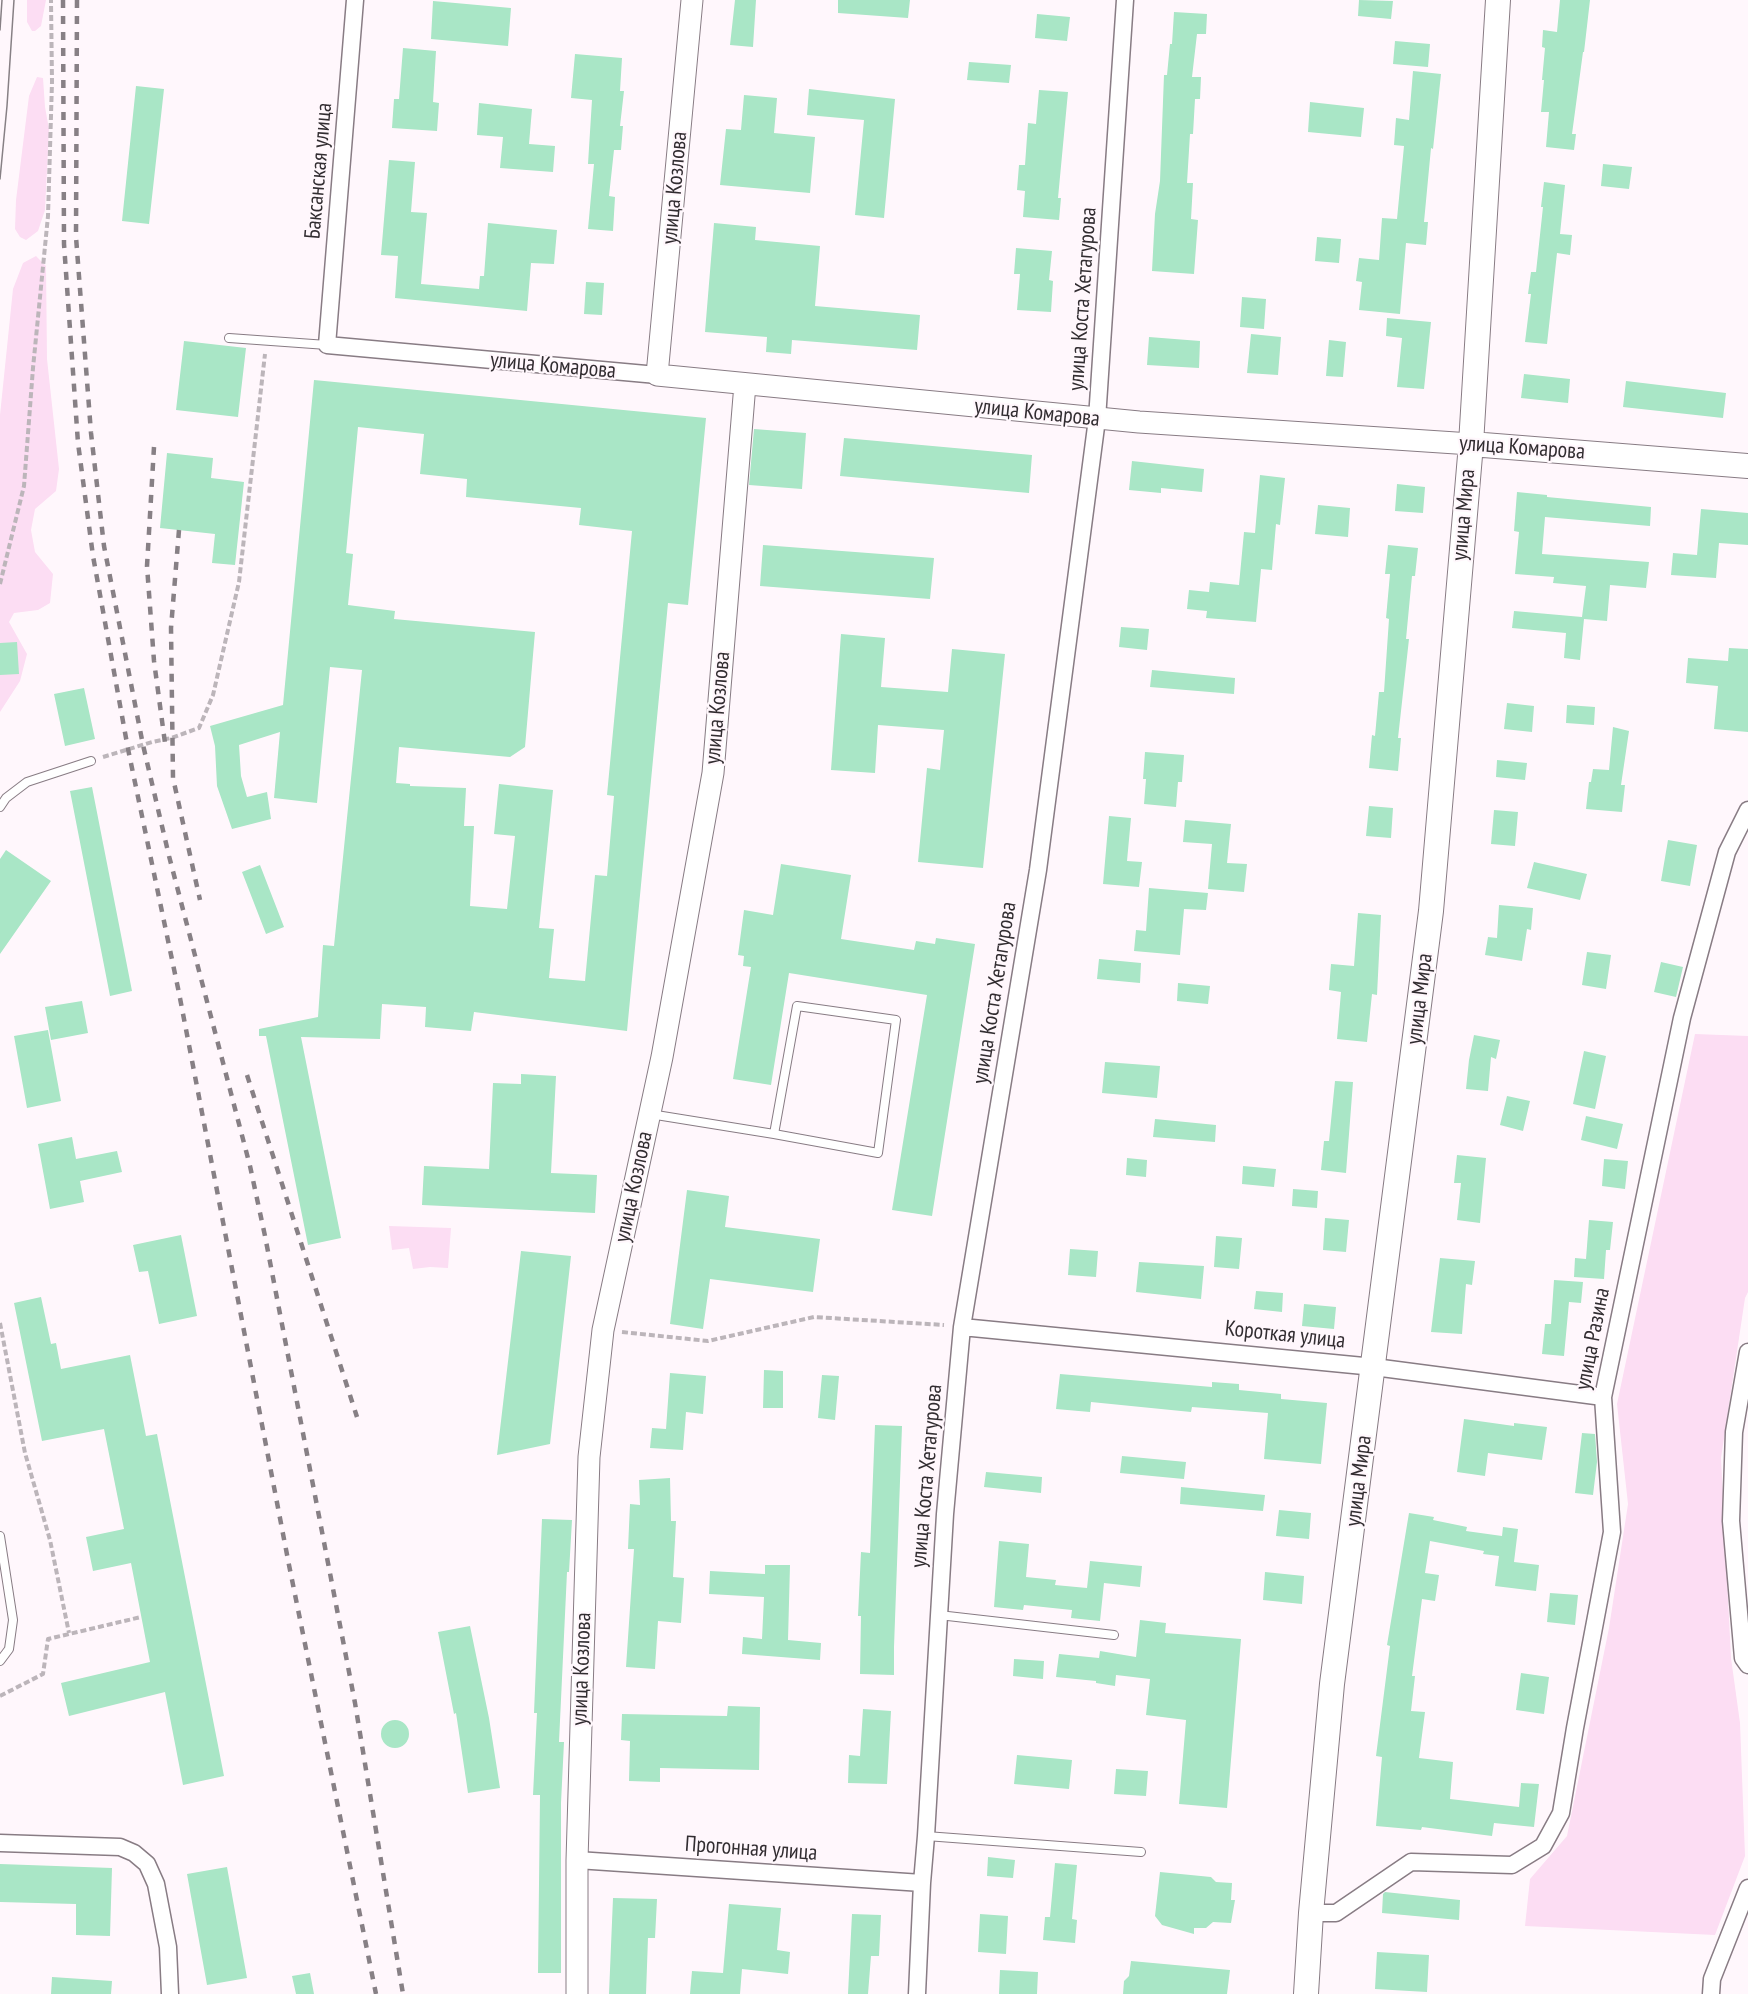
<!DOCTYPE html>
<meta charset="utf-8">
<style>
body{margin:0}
canvas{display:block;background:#fff7fc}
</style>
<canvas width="1748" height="1994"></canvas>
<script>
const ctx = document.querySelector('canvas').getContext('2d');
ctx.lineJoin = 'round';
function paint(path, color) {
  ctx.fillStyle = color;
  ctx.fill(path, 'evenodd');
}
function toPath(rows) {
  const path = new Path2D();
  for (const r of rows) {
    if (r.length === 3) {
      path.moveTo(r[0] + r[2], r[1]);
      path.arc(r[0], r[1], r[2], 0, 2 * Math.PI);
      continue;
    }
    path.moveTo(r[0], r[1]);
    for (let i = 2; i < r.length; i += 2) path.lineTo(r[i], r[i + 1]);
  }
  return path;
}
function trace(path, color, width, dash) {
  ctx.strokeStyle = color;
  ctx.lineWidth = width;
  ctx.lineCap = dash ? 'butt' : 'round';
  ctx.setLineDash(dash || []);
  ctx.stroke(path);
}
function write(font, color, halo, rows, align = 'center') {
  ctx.font = font + ' "PT Sans Narrow",sans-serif';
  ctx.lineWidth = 4.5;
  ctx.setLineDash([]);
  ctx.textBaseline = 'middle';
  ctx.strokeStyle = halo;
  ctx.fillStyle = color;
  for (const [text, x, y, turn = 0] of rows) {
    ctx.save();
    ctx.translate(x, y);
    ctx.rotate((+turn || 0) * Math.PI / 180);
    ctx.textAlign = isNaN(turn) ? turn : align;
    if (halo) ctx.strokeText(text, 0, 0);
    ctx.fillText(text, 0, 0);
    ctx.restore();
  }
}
paint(toPath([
 [27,0,46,0,41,26,35,31,32,31,27,22],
 [37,77,43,78,45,107,49,129,45,210,38,231,26,240,20,237,15,229,16,200,29,96],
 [36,256,46,266,47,359,59,469,56,491,35,509,31,530,35,552,53,574,50,603,38,610,14,613,9,622,27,654,20,681,0,712,0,415,13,289,23,263],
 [1695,1034,1748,1036,1748,1292,1745,1298,1721,1458,1731,1658,1740,1723,1745,1856,1715,1935,1525,1926,1530,1879,1567,1836,1609,1628,1628,1504,1617,1404],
 [389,1226,451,1228,448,1268,430,1267,413,1269,409,1248,392,1250]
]), '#fcddf3');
paint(toPath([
 [735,0,756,0,753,47,730,45],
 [838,0,910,0,908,18,838,13],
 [1359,0,1393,1,1391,19,1358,16],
 [1560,0,1590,0,1584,52,1583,52,1572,134,1576,134,1574,150,1546,147,1549,112,1541,112,1544,80,1542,80,1545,48,1542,47,1543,30,1557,32],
 [433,1,511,8,508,46,431,39],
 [1174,12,1207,14,1206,34,1197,34,1192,77,1201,77,1200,99,1195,99,1193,134,1190,134,1187,183,1193,183,1191,219,1198,220,1194,274,1152,271,1155,214,1160,181,1164,75,1167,75,1170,44,1172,44],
 [1037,14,1070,17,1067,41,1035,38],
 [1395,41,1430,44,1428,67,1393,64],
 [403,48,436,51,433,102,439,103,437,131,392,128,394,99,399,99],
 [575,54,622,58,620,91,624,91,620,126,623,126,621,150,614,150,609,196,615,197,613,231,588,229,594,164,588,164,592,100,571,98],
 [969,62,1011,65,1009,83,967,80],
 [1413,71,1441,74,1433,149,1431,148,1424,222,1428,222,1426,245,1406,243,1400,314,1359,310,1362,282,1356,281,1359,258,1379,260,1382,218,1397,219,1404,146,1394,145,1396,118,1409,120],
 [136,86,164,89,149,224,122,221],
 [809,89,895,99,884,218,855,215,864,120,807,115],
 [1039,90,1068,92,1058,198,1061,198,1059,220,1023,217,1025,191,1017,190,1019,165,1025,165,1028,123,1036,124],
 [744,95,777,98,774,133,815,137,810,193,720,185,726,129,741,130],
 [1310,102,1364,108,1361,137,1308,132],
 [479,103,532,109,529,144,555,146,553,172,500,168,503,137,477,135],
 [389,160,415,162,411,212,427,213,421,284,479,289,480,276,484,276,488,223,557,230,554,264,531,263,527,311,395,298,398,256,381,255],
 [1603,164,1632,167,1629,189,1601,186],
 [1544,182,1565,185,1560,234,1572,235,1570,255,1557,253,1547,344,1525,342,1531,294,1528,294,1531,272,1536,272,1543,207,1541,207],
 [714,223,756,227,755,240,820,246,815,306,920,315,917,350,792,340,791,354,766,352,767,337,705,332],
 [1317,237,1341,239,1339,263,1315,261],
 [1016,248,1052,251,1049,280,1053,281,1051,312,1017,310,1020,274,1014,274],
 [586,282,604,283,602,315,584,314],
 [1242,297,1266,299,1264,329,1240,327],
 [1387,318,1431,322,1424,389,1397,387,1402,338,1386,336],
 [1251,334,1281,337,1278,375,1247,373],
 [1149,337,1200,341,1199,368,1147,365],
 [1329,340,1346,342,1343,377,1326,376],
 [184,341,246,348,238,417,176,410],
 [1524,374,1570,379,1568,403,1521,398],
 [314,380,706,418,688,605,668,603,627,1031,474,1012,471,1031,425,1027,426,1007,382,1004,380,1039,301,1037,341,1238,308,1245,266,1036,259,1036,259,1029,318,1017,323,945,334,946,362,670,330,667,317,803,274,798,280,732,239,745,241,776,247,797,267,792,271,819,232,829,217,786,215,746,210,726,283,705],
 [358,427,424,434,420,474,467,479,466,497,581,508,579,525,632,531,607,795,614,796,607,876,595,875,585,981,549,978,554,929,539,928,553,790,499,784,494,834,515,836,507,909,470,906,474,826,464,826,466,788,410,786,410,784,396,783,399,747,510,757,525,747,535,632,394,619,395,611,348,605,353,554,346,553],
 [1626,381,1726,393,1723,418,1623,407],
 [754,429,806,433,802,489,749,485],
 [844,438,1032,455,1029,493,840,476],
 [167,453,213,458,211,478,244,482,235,565,212,563,215,534,160,528],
 [1132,461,1204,469,1202,492,1161,488,1161,493,1129,490],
 [1260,475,1285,478,1280,525,1276,524,1272,570,1261,569,1256,622,1206,618,1207,611,1187,609,1189,590,1209,592,1210,582,1239,585,1244,532,1255,533],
 [1397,484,1425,487,1423,513,1395,511],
 [1517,492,1547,495,1547,497,1651,507,1650,526,1545,517,1542,554,1649,562,1646,588,1610,585,1607,621,1584,619,1580,660,1564,658,1566,633,1512,628,1514,611,1582,617,1586,586,1553,583,1554,577,1515,574,1519,532,1514,531],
 [1318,505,1350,508,1348,537,1315,534],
 [1701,509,1748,513,1748,545,1719,543,1716,578,1671,575,1673,553,1697,555],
 [763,545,934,558,930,599,760,586],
 [1388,545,1418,548,1415,576,1412,576,1406,639,1409,639,1398,738,1401,738,1398,771,1369,768,1372,735,1375,736,1379,692,1384,692,1389,619,1386,618,1390,574,1385,574],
 [1121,627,1149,629,1147,650,1119,647],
 [841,634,885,638,881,687,948,692,952,649,1005,654,983,868,918,862,927,768,940,770,944,730,878,725,875,773,831,770],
 [17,642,19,674,0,675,0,643],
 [1729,648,1748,649,1748,732,1714,729,1718,686,1686,683,1688,658,1728,661],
 [1152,670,1235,678,1234,694,1150,687],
 [84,688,95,739,65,746,54,694],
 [1507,703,1534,706,1532,732,1504,729],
 [1567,705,1595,707,1594,725,1566,723],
 [1613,727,1629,731,1621,785,1625,785,1622,812,1586,809,1589,782,1591,782,1593,769,1609,770],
 [1145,752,1184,755,1182,782,1178,782,1176,807,1144,804,1146,779,1143,779],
 [1497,760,1527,763,1525,780,1496,777],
 [92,787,132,991,110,996,70,791],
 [1369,806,1393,808,1391,838,1366,836],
 [1494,810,1518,812,1515,846,1491,844],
 [1109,816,1131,818,1127,861,1142,862,1139,887,1103,884],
 [1185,820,1231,824,1227,863,1247,864,1244,892,1208,889,1212,844,1183,842],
 [1668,840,1697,845,1690,886,1661,881],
 [6,850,51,881,0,954,0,859],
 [1534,862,1587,874,1580,900,1527,888],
 [781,864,851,875,841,939,914,950,916,941,935,944,936,938,975,944,932,1216,892,1210,927,995,789,973,771,1085,733,1079,751,967,743,966,744,956,738,955,744,910,773,915],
 [260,865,284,927,266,934,242,872],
 [1149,888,1208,893,1206,910,1184,909,1180,955,1134,951,1136,930,1146,931],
 [1499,905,1533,908,1531,930,1527,929,1522,961,1485,955,1488,937,1497,938],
 [1358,913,1381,915,1377,995,1372,994,1367,1042,1337,1039,1341,992,1329,990,1331,964,1354,966],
 [1587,952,1611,955,1606,989,1582,985],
 [1099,959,1141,963,1140,983,1097,979],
 [1661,962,1683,967,1676,997,1654,992],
 [1178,983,1210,986,1208,1004,1177,1001],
 [82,1001,88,1033,51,1040,45,1007],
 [48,1030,61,1101,27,1108,14,1036],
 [1474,1035,1500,1040,1496,1059,1491,1057,1488,1091,1466,1089,1469,1060],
 [1584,1051,1606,1056,1595,1109,1573,1104],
 [1105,1062,1160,1066,1157,1098,1102,1093],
 [521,1074,556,1076,551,1173,597,1175,595,1213,422,1205,424,1166,489,1169,493,1083,521,1084],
 [1335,1081,1353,1082,1346,1173,1321,1170,1324,1141,1329,1141],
 [1507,1096,1530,1101,1523,1131,1500,1125],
 [1586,1116,1623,1124,1617,1149,1581,1140],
 [1155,1119,1216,1125,1215,1142,1153,1137],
 [72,1137,76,1159,117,1151,122,1172,80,1181,84,1202,50,1209,38,1144],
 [1457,1155,1486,1158,1480,1223,1457,1220,1461,1183,1454,1183],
 [1127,1158,1147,1160,1146,1177,1126,1175],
 [1604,1159,1628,1161,1625,1189,1602,1186],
 [1243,1166,1276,1169,1274,1187,1242,1184],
 [1293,1189,1318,1191,1317,1208,1292,1206],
 [687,1190,729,1196,725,1227,820,1239,813,1292,710,1279,703,1329,670,1324],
 [1325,1218,1349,1220,1346,1252,1323,1250],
 [1589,1220,1613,1222,1610,1250,1606,1250,1604,1279,1574,1277,1575,1258,1586,1259],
 [181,1235,197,1316,159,1324,148,1271,139,1272,133,1245],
 [1216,1236,1242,1238,1239,1269,1214,1267],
 [1070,1249,1098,1251,1096,1277,1068,1275],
 [521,1251,571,1256,550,1444,497,1455],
 [1440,1258,1475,1261,1472,1285,1466,1284,1462,1334,1431,1332],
 [1139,1262,1204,1266,1201,1299,1136,1292],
 [1554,1280,1583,1282,1581,1303,1569,1302,1564,1356,1542,1354,1545,1324,1551,1324],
 [1256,1291,1283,1293,1282,1312,1254,1309],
 [41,1297,51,1344,56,1343,61,1369,130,1355,146,1436,157,1434,224,1776,183,1785,165,1692,69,1716,61,1683,150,1662,131,1563,93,1571,86,1537,124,1529,104,1429,42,1441,14,1303],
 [1304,1304,1336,1307,1334,1329,1302,1326],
 [764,1370,783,1371,783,1408,763,1408],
 [670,1373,706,1376,703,1414,686,1412,683,1450,650,1448,652,1428,666,1429],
 [1060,1374,1212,1387,1212,1382,1239,1384,1239,1390,1281,1394,1281,1399,1327,1403,1321,1464,1264,1459,1268,1413,1192,1407,1191,1412,1091,1402,1090,1412,1056,1409],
 [822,1375,839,1376,835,1420,818,1418],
 [1464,1419,1514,1426,1514,1423,1547,1427,1542,1460,1488,1453,1485,1476,1457,1472],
 [875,1425,902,1426,894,1647,894,1675,860,1674,861,1616,858,1616,861,1552,870,1553],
 [1582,1433,1595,1434,1597,1462,1593,1495,1575,1493],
 [1122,1456,1186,1462,1184,1479,1120,1473],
 [986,1472,1042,1477,1041,1493,984,1487],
 [670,1478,671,1521,676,1521,673,1577,684,1578,681,1623,658,1621,655,1669,626,1667,634,1549,628,1549,630,1504,640,1505,639,1480],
 [1181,1487,1265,1495,1263,1511,1180,1504],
 [1279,1510,1311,1513,1309,1539,1276,1536],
 [1409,1513,1434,1517,1433,1520,1467,1527,1466,1531,1502,1536,1503,1527,1518,1529,1514,1562,1539,1565,1536,1591,1495,1586,1499,1556,1483,1554,1484,1551,1430,1541,1425,1573,1439,1575,1435,1601,1422,1599,1412,1676,1415,1676,1411,1711,1425,1712,1419,1758,1453,1762,1450,1799,1519,1807,1521,1783,1539,1784,1534,1827,1494,1823,1492,1836,1422,1827,1421,1830,1376,1826,1382,1757,1376,1756,1390,1646,1387,1645],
 [542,1519,572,1520,569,1572,567,1572,559,1742,564,1742,561,1803,561,1973,538,1973,540,1795,533,1795,537,1713,534,1713],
 [999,1541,1029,1544,1026,1577,1056,1580,1055,1585,1087,1588,1090,1561,1142,1566,1140,1587,1104,1583,1100,1621,1071,1618,1072,1610,1024,1605,1023,1610,994,1607],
 [765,1565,790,1565,788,1640,821,1643,820,1660,742,1654,743,1637,762,1639,764,1597,709,1594,710,1571,765,1574],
 [1265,1572,1304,1576,1302,1604,1263,1600],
 [1550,1593,1578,1595,1575,1625,1547,1622],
 [1140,1620,1166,1623,1165,1633,1241,1639,1227,1808,1179,1804,1186,1720,1146,1715,1150,1679,1116,1675,1115,1686,1096,1683,1096,1681,1056,1677,1059,1654,1099,1658,1100,1651,1136,1657],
 [470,1626,489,1718,500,1788,468,1793,456,1713,454,1714,438,1632],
 [1014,1659,1044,1661,1043,1679,1013,1676],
 [1521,1673,1549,1677,1544,1714,1516,1710],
 [728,1706,760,1707,759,1770,660,1768,660,1782,629,1781,630,1741,621,1740,622,1714,727,1716],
 [863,1709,891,1711,887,1784,848,1783,849,1755,860,1756],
 [395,1734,14],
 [1017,1755,1072,1760,1069,1789,1014,1784],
 [1116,1769,1148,1771,1146,1796,1114,1794],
 [988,1857,1015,1860,1013,1878,987,1876],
 [1055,1863,1077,1865,1072,1919,1077,1920,1075,1943,1043,1940,1045,1917,1050,1917],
 [0,1864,112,1868,110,1936,76,1935,76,1904,0,1902],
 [227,1867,247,1978,207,1985,187,1874],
 [1160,1872,1211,1877,1216,1882,1232,1883,1231,1900,1235,1900,1231,1923,1213,1922,1206,1928,1194,1928,1194,1934,1162,1925,1155,1916],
 [1385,1892,1460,1900,1459,1920,1382,1913,1383,1894],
 [613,1898,657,1899,655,1938,648,1938,646,1994,609,1994],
 [729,1904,781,1908,777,1950,790,1952,788,1974,742,1969,740,1994,690,1994,692,1971,723,1973],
 [852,1914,881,1915,879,1956,871,1956,868,1994,848,1994],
 [980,1914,1008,1916,1006,1954,978,1952],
 [1377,1952,1429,1955,1427,1992,1375,1989],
 [1131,1961,1230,1970,1227,1994,1123,1994,1124,1981,1129,1976],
 [1000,1970,1038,1972,1037,1994,999,1994],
 [310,1973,314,1994,296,1994,292,1976],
 [52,1977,112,1981,111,1994,51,1994]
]), '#a9e6c6');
const service = toPath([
 [229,338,327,345],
 [0,807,6,798,27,782,91,761],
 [650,1114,774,1134,797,1006,896,1020,878,1153,774,1134],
 [0,1536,13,1620,9,1649,0,1661],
 [939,1615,1114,1635],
 [926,1836,1141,1852]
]);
const minor = toPath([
 [355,0,327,345,657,375],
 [962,1327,1374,1367,1603,1397],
 [1748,1352,1734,1432,1731,1521,1743,1658,1748,1665],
 [0,1843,120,1847,134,1853,147,1864,156,1884,168,1947,170,1994],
 [577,1860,922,1883],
 [1311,1913,1336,1913,1411,1862,1512,1865,1543,1846,1561,1813,1575,1728,1612,1532,1603,1397,1682,1018,1727,852,1748,810],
 [917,1994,922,1883,926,1836,945,1514,962,1327,1038,870,1097,419,1125,0],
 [1711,1994,1712,1979,1748,1888]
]);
const tertiary = toPath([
 [692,0,657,375,1139,422,1471,444],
 [577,1994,577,1860,589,1457,603,1330,662,1057,713,773,745,384]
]);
const secondary = toPath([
 [1471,444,1748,466],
 [1306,1994,1311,1913,1332,1684,1431,911,1471,444,1498,0]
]);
trace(service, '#887c84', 10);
trace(minor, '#887c84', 19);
trace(tertiary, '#887c84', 23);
trace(secondary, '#887c84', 26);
trace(toPath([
 [0,584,24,486,33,368,48,216,52,82,51,0],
 [103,757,152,742,171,738,199,728,213,695,239,582,265,354],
 [0,1323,25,1453,50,1540,69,1633],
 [622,1332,708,1341,814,1317,944,1325],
 [0,1696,43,1674,48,1639,141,1617]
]), '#bcb5ba', 4, [6, 3]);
trace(service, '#fff', 8);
trace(minor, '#fff', 16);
trace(tertiary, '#fff', 21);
trace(secondary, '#fff', 24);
trace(toPath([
 [0,30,2,0],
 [0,179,7,106,14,0]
]), '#878085', 1.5);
trace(toPath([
 [63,0,64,244,78,443,93,556,128,749,179,993,289,1565,376,1994],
 [77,0,76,237,91,433,104,546,143,745,169,856,250,1166,265,1236,355,1703,403,1994],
 [154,447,147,566,154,661,165,743],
 [179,530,171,628,173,778,200,900],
 [247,1075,357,1417]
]), '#878085', 4.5, [8, 8]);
write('22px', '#322d31', '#fff7fc', [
 ["Баксанская улица",319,171,-85],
 ["улица Козлова",675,188,-85],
 ["улица Коста Хетагурова",1083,299,-86],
 ["улица Комарова",553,366,5],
 ["улица Комарова",1037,413,6],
 ["улица Комарова",1522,448,4],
 ["улица Мира",1464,515,-85],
 ["улица Козлова",718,708,-85],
 ["улица Коста Хетагурова",995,993,-81],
 ["улица Мира",1420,999,-83],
 ["улица Козлова",634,1187,-78],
 ["Короткая улица",1285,1335,6],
 ["улица Разина",1593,1339,-79],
 ["улица Коста Хетагурова",927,1476,-85],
 ["улица Мира",1359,1481,-83],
 ["улица Козлова",582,1669,-88],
 ["Прогонная улица",751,1849,4]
]);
</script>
